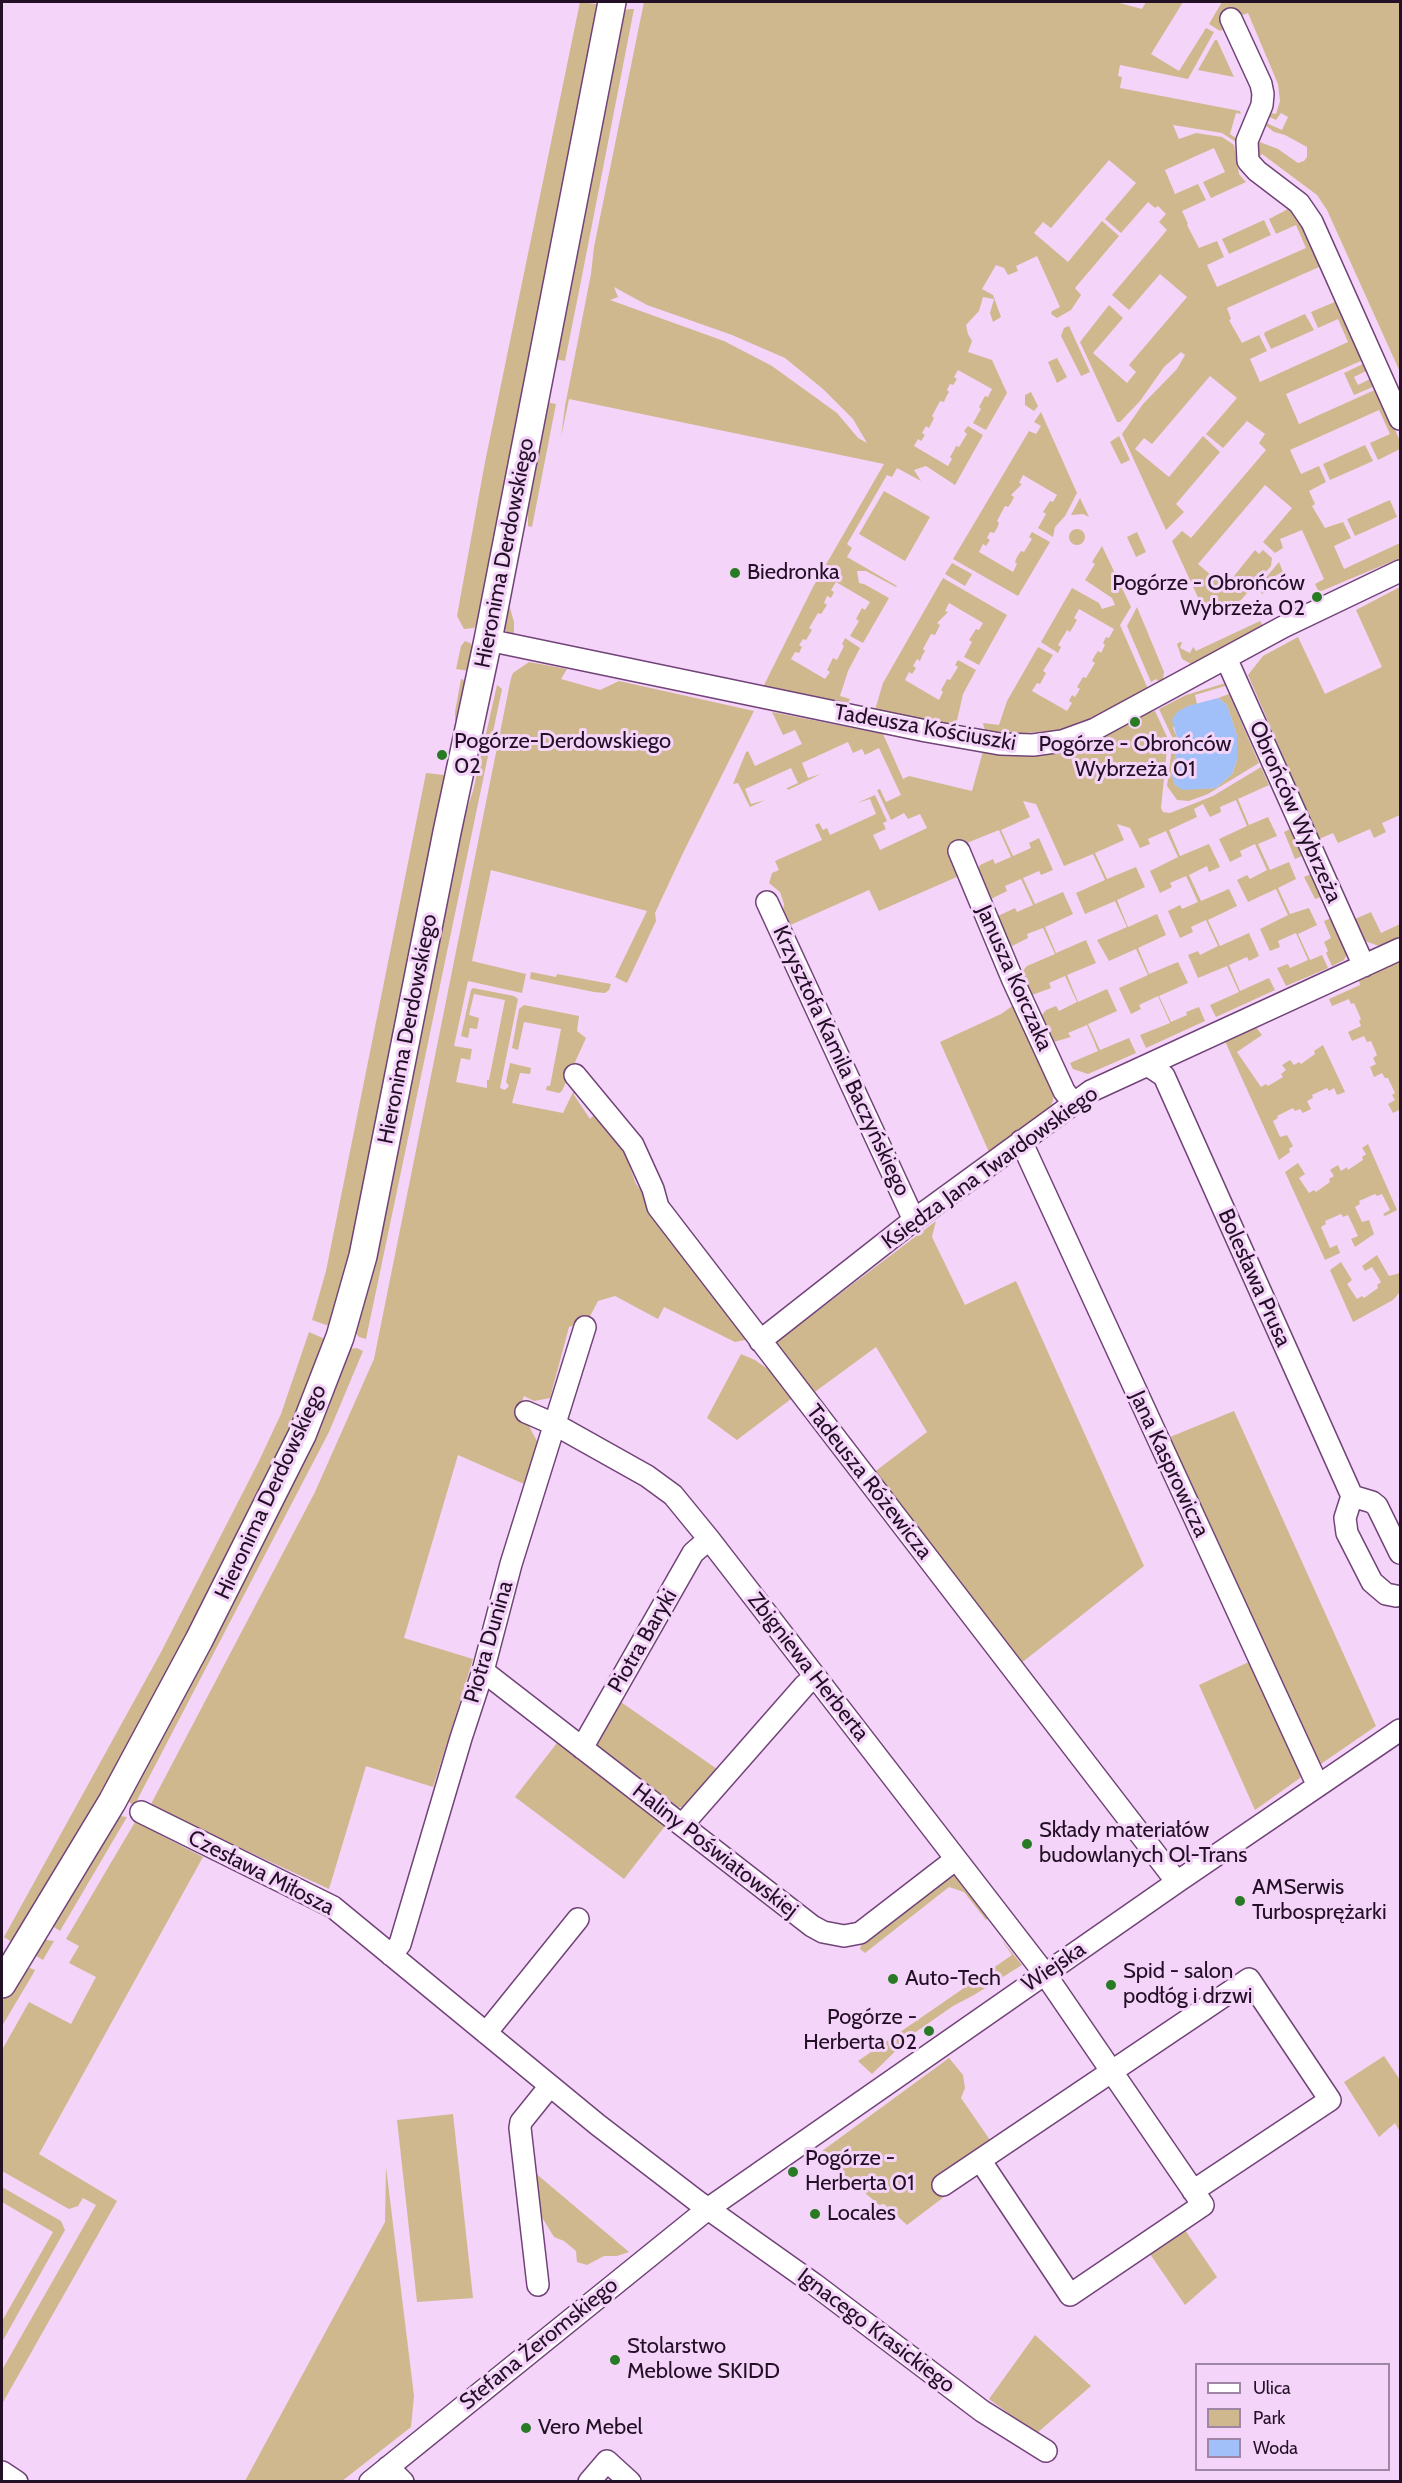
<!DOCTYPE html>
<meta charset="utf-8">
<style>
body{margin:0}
#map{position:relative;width:1402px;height:2483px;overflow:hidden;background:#f4d4f9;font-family:Cabin,sans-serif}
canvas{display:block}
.frame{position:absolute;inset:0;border:3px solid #231026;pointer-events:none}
.legend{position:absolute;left:1195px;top:2363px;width:195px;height:108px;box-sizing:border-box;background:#f4d4f9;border:2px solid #a086a5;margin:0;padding:8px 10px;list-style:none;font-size:18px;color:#231026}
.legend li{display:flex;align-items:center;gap:12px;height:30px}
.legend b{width:30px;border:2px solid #a086a5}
</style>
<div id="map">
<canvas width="1402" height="2483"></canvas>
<div class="frame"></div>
<ul class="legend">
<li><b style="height:8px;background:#fff"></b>Ulica</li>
<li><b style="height:16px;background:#d0b88e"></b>Park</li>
<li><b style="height:16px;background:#a1bff8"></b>Woda</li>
</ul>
</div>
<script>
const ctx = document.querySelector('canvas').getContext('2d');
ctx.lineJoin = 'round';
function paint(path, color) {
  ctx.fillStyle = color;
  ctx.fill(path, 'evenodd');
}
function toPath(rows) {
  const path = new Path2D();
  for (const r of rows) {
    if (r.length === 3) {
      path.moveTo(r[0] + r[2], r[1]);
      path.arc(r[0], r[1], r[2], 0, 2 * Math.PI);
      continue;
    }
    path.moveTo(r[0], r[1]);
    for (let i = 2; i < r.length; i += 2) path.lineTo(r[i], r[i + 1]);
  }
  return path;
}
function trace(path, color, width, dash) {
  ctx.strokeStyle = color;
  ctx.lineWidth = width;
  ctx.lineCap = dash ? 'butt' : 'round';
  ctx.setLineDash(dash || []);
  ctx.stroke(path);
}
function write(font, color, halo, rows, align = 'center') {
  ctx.font = font + ' Cabin,sans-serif';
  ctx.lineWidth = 6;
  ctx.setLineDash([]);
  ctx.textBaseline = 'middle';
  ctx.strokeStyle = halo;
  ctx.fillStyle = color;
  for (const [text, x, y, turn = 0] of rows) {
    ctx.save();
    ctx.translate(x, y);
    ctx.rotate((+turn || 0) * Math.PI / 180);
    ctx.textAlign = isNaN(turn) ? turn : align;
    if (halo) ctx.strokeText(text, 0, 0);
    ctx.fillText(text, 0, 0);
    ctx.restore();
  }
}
paint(toPath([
 [580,2,596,4,600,10,547,290,524,382,478,621,474,628,464,629,457,616,485,462],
 [644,2,1116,2,1142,9,1146,2,1183,2,1151,54,1179,71,1206,28,1214,32,1188,79,1120,65,1118,76,1122,77,1120,88,1240,111,1241,114,1236,113,1230,134,1236,138,1236,142,1222,133,1173,125,1179,139,1196,133,1222,137,1234,145,1239,174,1246,182,1211,198,1203,182,1225,172,1214,148,1165,170,1175,194,1198,184,1206,200,1182,211,1188,224,1187,225,1199,248,1217,241,1224,257,1207,265,1217,287,1306,248,1296,225,1276,234,1269,219,1290,208,1297,214,1320,264,1319,267,1227,308,1231,319,1229,320,1242,343,1259,335,1267,351,1250,359,1260,382,1348,342,1338,319,1318,328,1311,312,1337,301,1363,360,1286,394,1299,424,1377,389,1400,441,1400,449,1378,460,1370,443,1390,434,1379,410,1290,450,1301,474,1319,466,1326,482,1309,491,1315,504,1312,506,1325,528,1343,522,1351,538,1334,546,1344,569,1400,543,1400,558,1319,592,1315,584,1324,579,1302,530,1280,539,1283,548,1275,553,1263,542,1292,508,1265,485,1198,564,1232,593,1241,583,1234,576,1255,550,1259,554,1263,550,1272,558,1271,566,1241,600,1223,608,1217,600,1203,606,1201,604,1172,541,1182,531,1191,538,1266,450,1259,443,1265,434,1247,421,1223,448,1206,434,1237,398,1210,376,1152,444,1144,438,1135,449,1169,477,1203,436,1220,452,1176,504,1184,512,1166,530,1122,434,1143,404,1177,369,1185,355,1181,352,1164,367,1140,401,1120,422,1117,422,1080,342,1109,305,1123,318,1093,353,1127,383,1136,372,1129,365,1187,297,1160,274,1129,310,1112,295,1167,230,1159,222,1166,214,1158,206,1155,208,1148,202,1121,233,1105,219,1136,183,1109,160,1051,228,1043,222,1034,233,1068,262,1102,221,1119,236,1075,288,1081,295,1071,310,1057,318,1051,314,1052,311,1060,307,1037,256,1016,266,1018,271,1008,275,1004,268,996,265,982,289,993,295,1001,317,993,322,990,313,994,299,983,297,979,311,966,325,968,334,972,341,968,352,992,360,1007,393,986,430,973,423,981,409,979,407,985,396,988,397,992,389,958,370,954,377,957,379,953,385,950,384,947,390,949,392,946,397,944,402,940,401,932,416,934,418,929,428,926,426,922,433,925,435,921,441,918,439,914,446,948,466,952,459,950,457,953,452,956,446,959,447,967,434,964,431,968,426,983,435,955,485,926,466,914,470,921,481,897,468,892,477,887,475,847,544,852,548,847,557,897,586,896,587,866,571,857,571,859,583,864,584,889,598,863,643,850,636,859,621,856,619,862,608,865,610,870,602,836,582,831,590,834,592,831,598,827,596,824,603,827,605,821,614,818,613,809,628,812,630,806,640,803,639,799,645,802,647,799,653,795,652,791,659,825,679,830,672,827,670,833,658,837,660,844,646,842,644,845,638,860,648,848,671,840,696,850,699,849,701,846,705,763,687,813,587,884,464,569,399,561,437,565,406,591,274,594,247],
 [614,287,647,305,732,335,785,358,823,389,853,419,867,443,858,438,837,413,772,366,724,341,610,300,618,297],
 [1222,2,1400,2,1400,372,1327,210,1317,195,1262,154,1255,162,1256,143,1260,142,1278,149,1298,163,1304,161,1307,157,1307,147,1285,135,1274,132,1265,125,1264,122,1282,130,1288,117,1281,113,1276,120,1265,115,1266,112,1276,114,1280,101,1278,84,1248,13,1237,17,1228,27,1220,31,1209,24],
 [628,9,634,9,581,281,565,361,555,359,546,402,556,404,532,527,528,526,528,495,554,352,619,15],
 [1215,40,1217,40,1234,77,1198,70],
 [1264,220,1271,235,1229,254,1222,239],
 [1305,314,1314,330,1271,349,1264,334,1265,332],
 [1069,326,1090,372,1081,376,1061,336,1064,328],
 [1057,358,1067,377,1057,383,1048,362],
 [1365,363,1368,370,1354,377,1358,385,1372,378,1375,386,1354,395,1344,373],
 [1031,392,1038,406,1034,411,1025,405,1025,395],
 [1041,412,1077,493,1065,516,1055,527,1053,537,1038,528,1046,514,1043,512,1050,501,1053,502,1057,495,1023,475,1019,483,1022,484,1011,495,1014,497,1011,503,1008,507,1005,506,997,521,999,523,997,528,994,533,990,532,987,538,990,540,986,546,983,544,979,552,1013,572,1017,564,1015,562,1017,557,1021,551,1024,552,1032,539,1029,537,1032,532,1050,542,1018,596,953,559,1029,431,1036,434,1041,426,1034,422],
 [1119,436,1130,460,1121,464,1110,442],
 [1365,445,1373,461,1330,480,1323,464],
 [884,491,930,517,905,561,859,534],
 [1080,498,1089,517,1083,514,1071,515],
 [1390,500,1397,517,1355,536,1347,519],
 [1077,537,8],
 [1137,532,1146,552,1136,557,1127,537],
 [1102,546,1131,607,1120,625,1148,689,1091,719,1060,730,1015,734,985,731,983,723,999,725,1007,701,1038,647,1053,655,1043,671,1046,673,1040,684,1037,683,1032,691,1067,711,1072,703,1069,701,1072,695,1075,697,1080,689,1077,687,1083,677,1086,678,1095,663,1092,661,1094,657,1098,651,1101,653,1105,645,1103,643,1106,637,1109,638,1114,629,1079,609,1074,618,1077,620,1073,627,1070,632,1067,630,1058,645,1061,647,1058,653,1041,642,1072,588,1099,603,1102,609,1115,605,1112,598,1085,580,1095,564,1092,562],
 [1279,562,1283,572,1263,582,1267,592,1262,594,1258,587],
 [952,563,972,574,965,586,945,574],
 [943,578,1007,615,979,665,964,657,972,642,969,640,976,629,979,630,983,623,949,603,945,611,948,612,937,623,940,625,935,635,931,634,923,649,925,651,922,656,920,661,917,659,913,666,916,668,912,674,909,672,905,680,939,700,943,692,941,690,944,685,947,679,950,680,958,667,955,665,958,660,976,670,963,694,956,725,875,710,883,683],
 [1400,587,1400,815,1382,823,1386,832,1374,838,1370,829,1338,843,1333,833,1319,839,1248,675,1263,656,1298,637,1325,694,1382,667,1356,610],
 [508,601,514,622,514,638,504,629,503,621],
 [1137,607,1164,672,1163,679,1159,682,1156,679,1151,682,1127,626],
 [1260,621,1263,626,1191,664,1182,659,1177,644,1180,642,1182,642,1180,648,1190,653,1193,647,1196,651],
 [465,641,470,643,473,648,469,671,456,669,461,646],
 [529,662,567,669,561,679,600,690,619,681,754,711,683,853,655,913,656,921,627,983,615,977,647,911,491,870,472,961,526,974,522,993,468,981,454,1046,472,1049,470,1060,461,1058,456,1082,487,1088,487,1080,489,1080,505,1000,474,994,469,1015,479,1018,477,1029,470,1028,468,1038,461,1036,471,990,473,988,514,996,518,999,500,1088,505,1090,509,1086,506,1082,510,1063,531,1068,530,1074,520,1073,512,1103,563,1113,577,1084,579,1083,574,1095,590,1119,595,1114,626,1146,628,1162,636,1184,736,1315,750,1339,735,1342,664,1307,658,1319,615,1296,598,1301,588,1320,569,1327,550,1398,534,1401,524,1396,516,1419,529,1426,538,1443,524,1484,458,1455,404,1638,473,1659,453,1724,433,1787,366,1766,329,1889,150,1806,315,1492,374,1359,511,678,513,673],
 [461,679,467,681,455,722,455,712],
 [1229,682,1225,686,1195,695,1197,704,1188,706,1173,728,1177,737,1177,751,1171,773,1175,785,1183,789,1216,788,1232,774,1237,760,1237,736,1227,705,1218,698,1229,694,1259,763,1208,794,1189,801,1177,800,1167,786,1173,739,1159,709,1186,695],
 [497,685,502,689,366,1339,359,1337,353,1330,455,844,473,791],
 [1155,711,1168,739,1161,808,1163,812,1170,813,1213,796,1261,767,1269,785,1238,799,1249,825,1268,817,1277,836,1258,844,1270,870,1289,862,1296,879,1278,888,1290,914,1309,908,1317,925,1298,934,1310,960,1322,955,1328,968,1286,986,1277,968,1288,964,1290,968,1308,960,1296,933,1278,941,1280,947,1270,951,1260,929,1288,915,1276,889,1248,902,1237,880,1247,875,1250,879,1267,870,1255,844,1240,851,1242,856,1230,862,1219,839,1247,826,1236,800,1220,807,1221,812,1210,817,1203,804,1194,809,1197,817,1169,830,1180,856,1209,844,1220,867,1209,872,1207,866,1189,875,1201,901,1229,889,1237,906,1208,920,1220,946,1249,933,1259,956,1249,961,1247,957,1229,965,1240,991,1269,978,1275,990,1216,1017,1210,1005,1239,992,1227,966,1198,978,1188,955,1198,951,1200,955,1218,946,1206,920,1191,927,1193,932,1180,938,1168,911,1180,905,1182,909,1198,902,1186,876,1170,883,1172,887,1160,893,1150,871,1178,857,1166,831,1148,839,1150,844,1140,848,1130,828,1117,824,1124,840,1095,853,1107,879,1136,867,1145,887,1117,900,1128,927,1157,914,1166,935,1138,948,1149,974,1178,962,1188,983,1159,996,1171,1022,1187,1015,1186,1012,1199,1007,1205,1021,1146,1048,1140,1035,1170,1023,1158,996,1139,1005,1141,1009,1131,1014,1124,999,1119,988,1148,975,1136,949,1109,961,1097,940,1127,927,1115,901,1085,914,1076,893,1105,880,1093,854,1064,866,1036,804,1023,801,1030,817,1001,830,1013,856,1031,848,1029,843,1039,838,1053,870,1041,875,1039,871,1023,878,1035,904,1063,892,1073,914,1045,927,1056,953,1086,940,1091,952,1096,963,1067,975,1078,1002,1107,989,1117,1011,1088,1024,1100,1050,1129,1038,1136,1053,1088,1074,1073,1069,1070,1063,1098,1051,1087,1025,1068,1033,1071,1037,1050,1043,1038,1020,1046,1010,1056,1006,1059,1011,1077,1002,1065,976,1049,983,1051,988,1032,995,1028,994,1021,973,1027,966,1055,954,1043,928,1027,934,1028,938,1010,947,997,921,998,916,1015,908,1017,912,1033,905,1021,879,1005,886,1007,891,991,899,977,871,980,865,993,859,995,864,1011,857,999,830,962,845,959,876,879,911,869,890,786,927,783,912,784,904,780,892,769,883,770,880,772,873,779,870,775,861,822,840,815,825,819,823,823,830,827,828,830,835,876,814,870,799,857,803,875,795,887,821,883,823,886,829,873,835,880,850,927,828,920,814,908,819,904,813,891,820,877,790,880,789,886,802,901,795,879,748,865,755,862,749,853,753,848,742,802,763,808,778,821,774,788,790,787,788,798,783,791,768,745,789,751,804,765,800,750,807,738,783,733,784,746,752,748,751,755,766,802,744,795,730,783,735,772,712,883,734,903,779,909,776,972,791,983,751],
 [426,773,444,775,446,803,372,1182,331,1326,326,1325,312,1320,326,1271],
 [1290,829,1302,856,1295,859,1284,832],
 [1311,874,1321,897,1315,899,1304,877],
 [1371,912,1381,933,1400,924,1400,937,1379,946,1365,941,1355,919],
 [1331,918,1347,954,1344,960,1332,966,1326,953,1328,951,1324,942,1331,938,1324,921],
 [1400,958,1400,1113,1399,1110,1393,1113,1388,1104,1395,1100,1392,1095,1395,1093,1388,1078,1385,1078,1382,1073,1374,1077,1370,1067,1376,1064,1373,1058,1377,1055,1371,1041,1367,1042,1364,1036,1352,1041,1348,1032,1361,1026,1359,1021,1361,1019,1354,1003,1351,1004,1349,999,1332,1006,1329,999,1360,985,1358,977],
 [531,972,556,977,557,974,611,984,609,990,605,993,594,992,530,979],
 [1018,1002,1054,1088,1053,1100,1049,1111,989,1152,940,1042,1001,1014],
 [524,1005,579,1016,577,1031,586,1038,562,1091,559,1093,546,1090,547,1086,550,1086,561,1029,524,1022,518,1050,512,1048,519,1009],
 [1255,1026,1262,1035,1237,1052,1261,1087,1266,1084,1268,1086,1283,1077,1281,1074,1286,1070,1282,1065,1290,1060,1294,1065,1299,1062,1301,1064,1315,1054,1314,1051,1323,1045,1345,1092,1337,1095,1334,1088,1329,1091,1327,1088,1312,1095,1313,1098,1307,1101,1311,1109,1303,1113,1300,1109,1295,1111,1293,1108,1277,1116,1278,1118,1273,1121,1280,1137,1287,1135,1293,1146,1289,1149,1290,1152,1279,1160,1224,1039],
 [1368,1144,1397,1210,1385,1216,1383,1214,1390,1210,1382,1194,1377,1196,1375,1194,1359,1201,1360,1204,1355,1207,1362,1222,1369,1220,1374,1234,1355,1247,1351,1239,1358,1236,1348,1215,1343,1217,1341,1214,1325,1221,1326,1224,1321,1227,1330,1248,1337,1245,1340,1253,1325,1260,1285,1172,1298,1163,1305,1174,1299,1178,1309,1193,1314,1190,1316,1192,1330,1182,1329,1179,1334,1176,1330,1170,1333,1168,1338,1165,1341,1171,1347,1167,1348,1170,1363,1160,1362,1157,1366,1154,1362,1148],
 [936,1221,932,1237,965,1305,1016,1281,1144,1566,1020,1664,873,1473,927,1432,876,1347,812,1394,775,1343],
 [1377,1255,1389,1276,1400,1273,1400,1292,1393,1300,1353,1322,1330,1270,1341,1262,1352,1280,1347,1284,1357,1299,1362,1296,1364,1298,1378,1288,1377,1285,1381,1282,1372,1267,1365,1271,1362,1266],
 [309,1332,325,1339,295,1434,107,1797,14,1942,10,1941,4,1937,160,1654,258,1463,281,1414],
 [357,1348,363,1351,329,1432,134,1806,128,1801,128,1793,348,1349],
 [741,1354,755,1360,779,1377,795,1396,737,1440,707,1418],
 [1234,1411,1376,1726,1318,1766,1165,1439],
 [1253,1660,1301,1773,1300,1778,1255,1810,1199,1685],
 [618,1700,717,1769,695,1803,683,1807,670,1808,597,1747,598,1734],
 [557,1743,665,1826,624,1879,515,1797],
 [119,1816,127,1817,60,1931,54,1927,54,1918],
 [135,1822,203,1857,39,2154,117,2201,2,2404,2,2370,96,2205,83,2198,78,2206,69,2209,2,2171,2,2050,29,2002,71,2024,96,1977,69,1963,79,1946,66,1939],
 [953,1875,961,1876,990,1915,986,1920,964,1892,949,1887,865,1953,860,1949,862,1941,945,1878],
 [41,1939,54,1941,43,1960,36,1956,35,1950],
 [1001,1939,1022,1965,974,1995,953,2006,913,2034,872,2074,858,2061,1012,1955],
 [30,1968,35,1970,33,1974,2,2026,2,2002,21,1971],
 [1384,2056,1400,2080,1400,2132,1395,2123,1379,2137,1344,2082],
 [949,2058,963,2075,965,2088,961,2098,990,2140,968,2158,973,2175,907,2225,884,2204,879,2205,824,2157,822,2151],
 [453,2114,473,2298,417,2302,397,2120],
 [386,2167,414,2396,411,2427,342,2481,245,2481,385,2222],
 [533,2171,540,2177,629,2252,617,2256,604,2256,587,2265,577,2262,576,2251,564,2241,554,2237,537,2209],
 [2,2187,61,2221,65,2230,2,2342,2,2321,53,2232,2,2202],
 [1185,2230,1217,2277,1185,2305,1150,2254],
 [1035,2335,1091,2386,1036,2434,989,2399]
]), '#d0b88e');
paint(toPath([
 [1218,698,1227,705,1237,736,1237,760,1232,774,1216,788,1183,790,1175,785,1171,773,1177,751,1177,737,1172,720,1177,712,1188,706]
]), '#a1bff8');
const minor = toPath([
 [1231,19,1261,84,1263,94,1262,105,1247,141,1248,161,1257,171,1299,203,1312,222,1400,419],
 [488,640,926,731,1000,744,1033,745,1062,741,1095,729,1283,627,1400,571],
 [1226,658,1364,966],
 [959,851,1012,978,1064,1091,1073,1103],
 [767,902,914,1220],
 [1149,1066,1164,1076,1352,1496,1372,1502,1377,1506,1400,1553],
 [575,1075,633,1145,653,1189,658,1207,1177,1882],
 [1021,1141,1318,1786],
 [760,1341,914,1220,1091,1091,1400,949],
 [526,1412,556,1425,647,1476,673,1495,709,1539,1045,1974,1203,2205,1070,2295,980,2160],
 [1352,1496,1345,1518,1347,1533,1372,1582,1386,1594,1396,1596],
 [483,1671,812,1926,823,1932,844,1936,860,1933,956,1859],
 [582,1748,693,1553,709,1539],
 [141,1812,333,1907,598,2125,697,2201,814,2284,982,2411,1046,2451],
 [683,1824,805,1685,815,1677],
 [391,1955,400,1944,461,1738,483,1671,511,1564,585,1327],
 [486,2033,578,1919],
 [943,2185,1249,1979,1330,2100,1193,2191],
 [538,2285,520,2128,521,2122,550,2086],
 [388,2467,403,2482],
 [2,2472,17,2482],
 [370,2482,709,2208,1177,1882,1400,1730],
 [589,2482,607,2461,630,2482]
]);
const major = toPath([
 [2,1984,112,1802,199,1640,302,1435,340,1337,363,1256,447,832,488,640,612,2]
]);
trace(minor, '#724379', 24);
trace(major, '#724379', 30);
trace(minor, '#fff', 21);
trace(major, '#fff', 27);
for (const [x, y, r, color] of [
 [735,573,6,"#297a24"],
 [1317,597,6,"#297a24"],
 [1135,722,6,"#297a24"],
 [442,755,6,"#297a24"],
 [1027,1844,6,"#297a24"],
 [1240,1901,6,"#297a24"],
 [893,1979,6,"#297a24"],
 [1111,1985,6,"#297a24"],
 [929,2031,6,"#297a24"],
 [793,2172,6,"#297a24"],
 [815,2214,6,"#297a24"],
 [615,2360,6,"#297a24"],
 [526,2428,6,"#297a24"]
]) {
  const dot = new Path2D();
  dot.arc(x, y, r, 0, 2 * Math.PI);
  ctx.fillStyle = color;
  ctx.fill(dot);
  trace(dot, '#f4d4f9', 2);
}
write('22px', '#231026', '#f4d4f9', [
 ["Hieronima Derdowskiego",505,553,-79],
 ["Tadeusza Kościuszki",925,728,10],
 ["Obrońców Wybrzeża",1295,812,66],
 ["Janusza Korczaka",1014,978,66],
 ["Hieronima Derdowskiego",408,1029,-79],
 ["Krzysztofa Kamila Baczyńskiego",841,1061,65],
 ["Księdza Jana Twardowskiego",990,1168,-36],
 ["Bolesława Prusa",1254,1278,66],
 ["Jana Kasprowicza",1169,1464,65],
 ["Tadeusza Różewicza",869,1482,52],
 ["Hieronima Derdowskiego",271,1492,-65],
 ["Piotra Baryki",643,1641,-60],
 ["Piotra Dunina",489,1642,-74],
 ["Zbigniewa Herberta",808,1667,52],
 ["Haliny Poświatowskiej",715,1851,38],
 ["Czesława Miłosza",261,1873,27],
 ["Wiejska",1054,1967,-34],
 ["Ignacego Krasickiego",876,2331,37],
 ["Stefana Żeromskiego",539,2344,-39]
]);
write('22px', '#231026', '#f4d4f9', [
 ["Biedronka",747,573],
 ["Pogórze - Obrońców",1305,584,"right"],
 ["Wybrzeża 02",1305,609,"right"],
 ["Pogórze-Derdowskiego",454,742],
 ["02",454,767],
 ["Pogórze - Obrońców",1135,745,"center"],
 ["Wybrzeża 01",1135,770,"center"],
 ["Składy materiałów",1039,1831],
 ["budowlanych Ol-Trans",1039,1856],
 ["AMSerwis",1252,1888],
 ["Turbosprężarki",1252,1913],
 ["Spid - salon",1123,1972],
 ["podłóg i drzwi",1123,1997],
 ["Auto-Tech",905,1979],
 ["Pogórze -",917,2018,"right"],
 ["Herberta 02",917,2043,"right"],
 ["Pogórze -",805,2159],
 ["Herberta 01",805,2184],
 ["Locales",827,2214],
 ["Stolarstwo",627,2347],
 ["Meblowe SKIDD",627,2372],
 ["Vero Mebel",538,2428]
], 'left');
</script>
